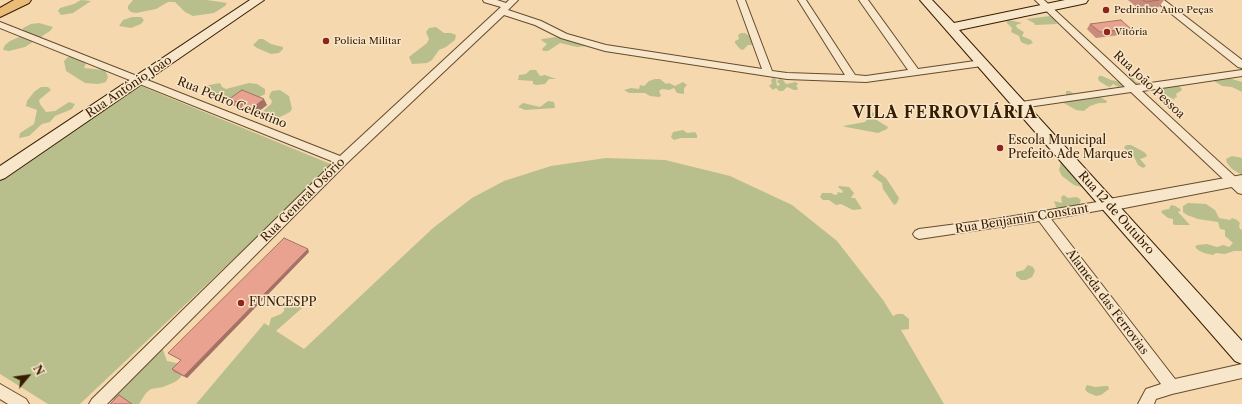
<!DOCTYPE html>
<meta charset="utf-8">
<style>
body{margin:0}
#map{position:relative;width:1242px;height:404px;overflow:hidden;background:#f5d8ae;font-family:"Libre Caslon Text",serif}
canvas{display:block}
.north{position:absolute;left:8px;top:356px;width:40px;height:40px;-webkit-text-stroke:3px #f8e6ca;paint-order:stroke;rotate:61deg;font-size:11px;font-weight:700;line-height:16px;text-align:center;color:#371c00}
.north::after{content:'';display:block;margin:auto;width:14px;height:18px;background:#371c00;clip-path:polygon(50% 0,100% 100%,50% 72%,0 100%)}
</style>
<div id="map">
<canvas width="1242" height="404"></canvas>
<div class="north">N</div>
</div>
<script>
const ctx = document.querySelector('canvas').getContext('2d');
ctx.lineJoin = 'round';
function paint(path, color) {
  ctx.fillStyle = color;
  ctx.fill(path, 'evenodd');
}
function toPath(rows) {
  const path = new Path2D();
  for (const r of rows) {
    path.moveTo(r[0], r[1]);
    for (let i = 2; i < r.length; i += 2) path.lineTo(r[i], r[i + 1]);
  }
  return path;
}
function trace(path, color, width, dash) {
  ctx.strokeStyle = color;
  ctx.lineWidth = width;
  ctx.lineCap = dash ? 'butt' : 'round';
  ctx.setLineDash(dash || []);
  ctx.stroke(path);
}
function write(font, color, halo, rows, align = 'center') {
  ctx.font = font + ' "Libre Caslon Text",serif';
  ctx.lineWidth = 3;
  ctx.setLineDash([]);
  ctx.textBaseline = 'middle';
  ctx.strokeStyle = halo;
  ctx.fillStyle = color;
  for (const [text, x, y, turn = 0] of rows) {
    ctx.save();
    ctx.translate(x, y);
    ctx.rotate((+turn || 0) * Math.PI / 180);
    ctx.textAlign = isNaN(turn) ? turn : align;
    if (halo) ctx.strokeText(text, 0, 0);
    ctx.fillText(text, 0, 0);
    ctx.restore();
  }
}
paint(toPath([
 [81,0,91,1,73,13,61,15,58,11,60,8,74,4],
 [133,0,207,0,227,3,225,6,214,13,193,16,185,12,175,2,168,2,156,9,136,13,131,12,128,9,128,6],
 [1050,16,1055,19,1057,24,1035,25,1034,23,1026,19],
 [132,17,141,17,144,20,141,24,131,28,119,26,123,20],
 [1009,20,1022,23,1016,25,1017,28,1024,32,1022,36,1031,40,1033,43,1028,45,1021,42,1019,36,1011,32,1012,28,1006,22],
 [39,23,53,27,50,31,25,47,9,51,3,50,5,45,10,41,24,35,23,28,31,24],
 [436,27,444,33,451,33,456,35,455,40,446,47,439,50,432,60,427,63,412,64,409,57,427,43,429,39,426,32,429,28],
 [741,33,745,33,748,35,754,40,756,45,748,45,743,50,740,49,735,43,735,41,739,39,738,35],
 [556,37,586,45,586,46,577,47,560,43,548,51,543,51,542,49,547,44,541,40,542,39],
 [259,39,263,39,271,44,283,47,283,49,279,53,271,54,257,48,253,45],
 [74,55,85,58,86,63,84,68,105,70,108,77,106,82,98,84,85,83,66,71,64,61,68,57],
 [530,70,536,70,540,76,545,75,556,79,549,79,545,84,536,85,533,84,533,81,518,80,519,75,526,74],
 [1122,73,1133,78,1135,81,1143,85,1124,84,1123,87,1119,87,1113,84,1110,87,1107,86,1099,81,1098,78,1099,76,1102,76,1111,80,1121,82],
 [1228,76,1232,79,1242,82,1242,92,1232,87,1222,86,1214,81,1215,79],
 [773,78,776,79,777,86,780,85,777,81,780,79,783,80,786,84,796,82,798,84,796,86,798,88,797,90,794,90,787,87,783,91,779,91,776,88,773,90,769,86,772,83,771,80],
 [655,79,660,79,666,84,669,83,675,86,683,82,687,85,684,88,684,94,677,93,674,88,669,90,662,89,659,91,661,96,659,97,650,96,645,93,629,93,624,90,631,88,639,89,640,85,644,86,649,81],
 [220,83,222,87,226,89,249,83,257,84,265,89,265,94,258,98,234,101,221,97,214,97,202,92,204,86],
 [136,84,333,165,80,404,48,404,0,374,0,166],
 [1169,85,1178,85,1181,88,1182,90,1176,94,1177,97,1174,98,1175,100,1162,93,1158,88,1162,86,1168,88],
 [41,87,48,87,51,90,39,100,40,104,46,112,55,111,69,102,75,104,72,109,55,116,50,122,42,124,29,136,19,138,20,133,34,124,37,110,26,106,27,101,34,92],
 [280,90,289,96,292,109,290,112,276,119,261,118,260,116,263,111,271,104,272,101,269,97,270,94,272,91],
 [1066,91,1070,91,1075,95,1091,98,1100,97,1107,101,1106,103,1099,103,1090,106,1084,111,1076,110,1062,102,1061,98,1066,95],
 [548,101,554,102,555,108,525,110,518,107,523,103,540,107],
 [873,112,876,115,875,119,888,127,887,129,878,133,846,127,843,126,865,122],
 [683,130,687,133,695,132,697,135,697,138,681,138,674,140,671,137,673,132],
 [1127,145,1131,145,1144,152,1147,155,1146,157,1140,159,1146,166,1143,168,1138,165,1134,157,1124,148,1125,146],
 [1054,153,1089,189,1074,185,1062,176,1059,170,1061,162],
 [1232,156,1242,158,1242,175,1232,169,1227,163,1226,159],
 [606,158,665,160,730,176,792,205,837,241,883,300,893,316,897,314,903,314,909,319,909,329,901,330,944,404,196,404,263,325,264,323,269,326,271,318,281,314,284,311,285,298,289,295,294,295,302,308,276,331,304,349,433,228,472,198,504,181,551,166],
 [878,170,879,173,886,178,899,198,897,203,894,205,883,189,882,183,872,176,874,174,875,172],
 [839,186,849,187,854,193,851,198,855,198,862,209,853,210,841,204,836,205,829,200,823,200,820,197,822,193,831,193,835,195,838,194,837,192,842,193,843,191,838,187],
 [1064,195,1068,198,1077,197,1081,200,1079,205,1060,210,1056,207,1054,201,1062,203,1061,197],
 [1188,203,1206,204,1215,210,1219,218,1230,220,1232,218,1237,220,1240,223,1239,226,1240,229,1242,230,1242,251,1234,251,1225,254,1216,253,1213,255,1204,253,1198,250,1195,247,1197,245,1207,244,1217,247,1223,245,1229,247,1233,243,1225,236,1225,230,1220,229,1218,222,1198,219,1187,215,1183,212,1183,206],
 [1171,205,1175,206,1180,209,1181,210,1178,212,1190,225,1175,225,1173,224,1173,219,1168,218,1162,213,1161,212,1163,210,1169,209],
 [1028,265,1033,267,1035,271,1032,277,1026,280,1021,280,1016,276,1016,272,1024,270],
 [161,347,163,350,167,361,181,364,183,373,180,378,175,382,163,387,151,389,146,393,139,404,114,404,112,394,112,384,130,362],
 [1087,385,1095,387,1105,386,1108,386,1109,389,1101,395,1096,396,1087,392,1085,389]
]), '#b8bf8c');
const minor = toPath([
 [483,0,497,0,506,3,509,0,518,0,508,10,541,21,567,34,606,45,762,69,737,0,745,0,772,71,787,73,845,75,798,0,806,0,855,75,866,76,908,70,859,0,868,0,918,69,982,60,987,63,982,66,866,82,787,79,605,51,561,38,535,25,504,15,346,164,107,404,89,404,92,399,334,162,0,28,0,22,340,156,501,7,484,2,483,0],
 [1035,0,1044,0,1136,85,1242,70,1242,76,1142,91,1242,183,1242,194,1238,193,1131,92,1021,108,1017,107,1016,105,1017,103,1021,102,1125,87,1035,0],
 [1154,0,1164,0,1242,60,1242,68,1238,67,1154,0],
 [1109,200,1113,202,1115,205,1113,208,1051,219,1175,379,1242,364,1242,378,1172,394,1156,399,1154,404,1138,404,1146,389,1161,384,1039,221,919,239,915,237,913,234,915,231,919,229,996,219,1109,200],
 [0,384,26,399,29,404,8,404,0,399,0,384]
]);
const tertiary = toPath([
 [1242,175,1242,185,1109,211,1104,209,1101,205,1104,201,1109,199,1242,175]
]);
const secondary = toPath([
 [250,0,264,0,5,178,0,180,0,166,250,0],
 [920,0,932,0,954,23,1065,0,1088,0,1086,3,1082,4,959,30,1242,341,1242,364,1235,361,920,0]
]);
const primary = toPath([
 [14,0,31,0,29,3,0,17,0,8,14,0]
]);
trace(minor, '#664b2c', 2);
trace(tertiary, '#664b2c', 2);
trace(secondary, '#371c00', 2);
trace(primary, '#371c00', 2);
paint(minor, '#f8e6ca');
paint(tertiary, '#f8e6ca');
paint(secondary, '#f8e6ca');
paint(primary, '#eabc77');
paint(toPath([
 [1128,0,1164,0,1159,7,1140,10],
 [1090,24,1131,29,1127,34,1096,38,1087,29],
 [229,99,267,105,255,114,232,105],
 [309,252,187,378,174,372,172,369,181,360,171,355,168,353]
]), '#c98b7c');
paint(toPath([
 [264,99,267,105,255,114,252,108],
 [308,249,309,252,187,378,184,376]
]), '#a47165');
const building = toPath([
 [1143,0,1159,0,1146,2,1143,0],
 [1121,20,1131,29,1100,32,1090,24,1121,20],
 [242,90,264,99,252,108,229,99,242,90],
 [284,238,308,249,184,376,172,369,181,360,168,353,284,238],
 [119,395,132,404,110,404,119,395]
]);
paint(building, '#eaa290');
trace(building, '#a47165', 1);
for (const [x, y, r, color] of [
 [1106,10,4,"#8f2418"],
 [1107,32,4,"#8f2418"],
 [326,41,4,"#8f2418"],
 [1000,148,4,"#8f2418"],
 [241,303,4,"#8f2418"]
]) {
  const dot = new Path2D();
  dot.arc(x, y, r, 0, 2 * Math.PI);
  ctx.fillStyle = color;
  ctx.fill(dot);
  trace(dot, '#f8e6ca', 1.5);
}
write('10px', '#371c00', '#f8e6ca', [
 ["Pedrinho Auto Peças",1114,10],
 ["Vitória",1115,32],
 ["Policia Militar",334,41]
], 'left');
write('12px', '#371c00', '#f8e6ca', [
 ["Rua João Pessoa",1149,85,43],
 ["Rua Antônio João",129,87,-34],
 ["Rua Pedro Celestino",232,103,22],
 ["Rua General Osório",303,200,-45],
 ["Rua 12 de Outubro",1116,213,48],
 ["Rua Benjamin Constant",1022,219,-9],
 ["Alameda das Ferrovias",1107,302,53]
]);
write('12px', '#371c00', '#f8e6ca', [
 ["Escola Municipal",1008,141],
 ["Prefeito Ade Marques",1008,155],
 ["FUNCESPP",249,303]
], 'left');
ctx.letterSpacing = '1px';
write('bold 16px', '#371c00', '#f8e6ca', [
 ["VILA FERROVIÁRIA",945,113]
]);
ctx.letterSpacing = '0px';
</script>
